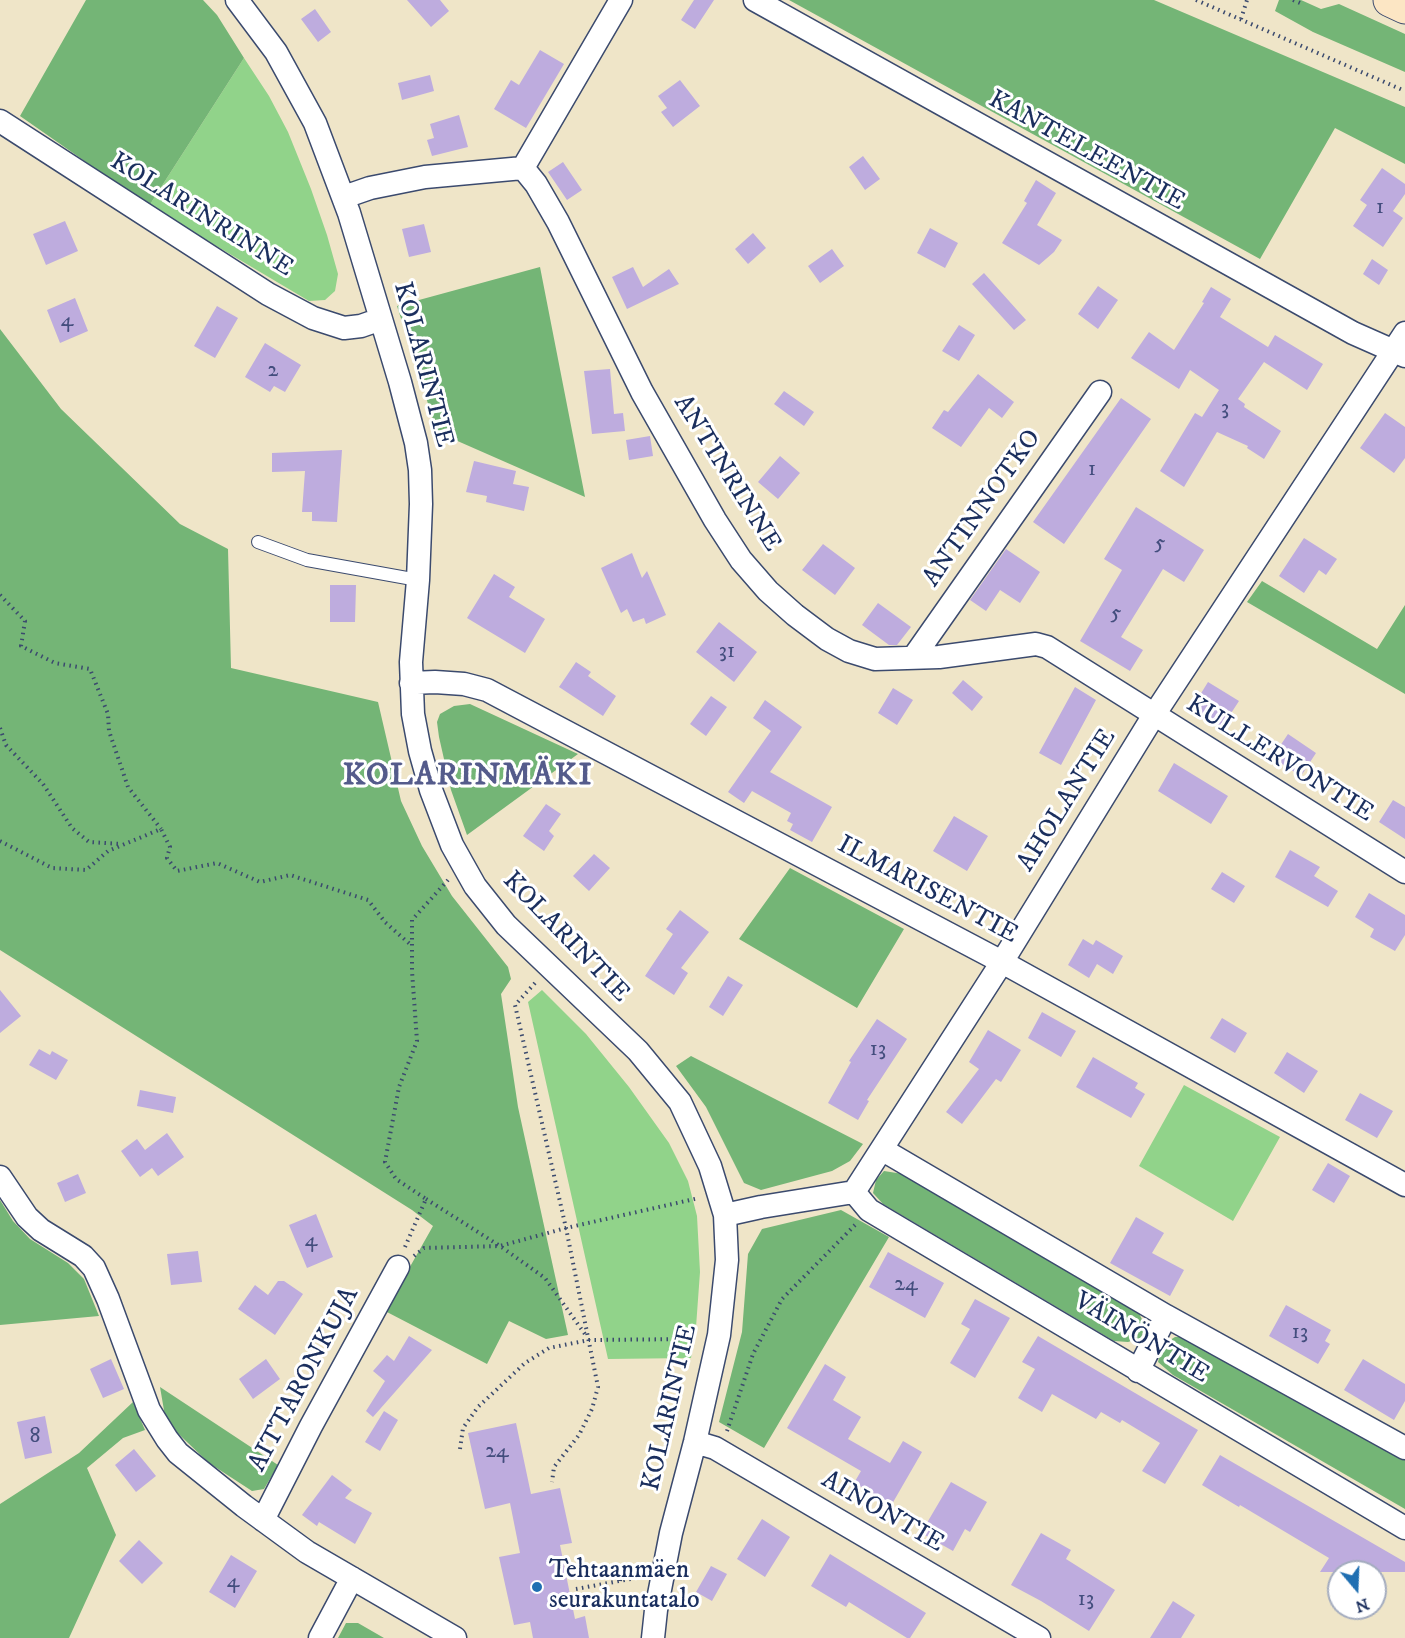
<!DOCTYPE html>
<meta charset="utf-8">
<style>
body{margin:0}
#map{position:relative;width:1405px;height:1638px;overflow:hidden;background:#efe5c8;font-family:"IM FELL DW Pica",serif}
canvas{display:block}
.north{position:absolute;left:1327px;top:1560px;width:60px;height:60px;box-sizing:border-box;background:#fff;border:2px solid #a4acbf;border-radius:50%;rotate:161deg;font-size:16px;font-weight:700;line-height:24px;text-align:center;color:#1b2f5e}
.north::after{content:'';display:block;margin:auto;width:21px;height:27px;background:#1f6fb2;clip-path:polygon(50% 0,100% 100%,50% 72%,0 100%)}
</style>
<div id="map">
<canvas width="1405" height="1638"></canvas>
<div class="north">N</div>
</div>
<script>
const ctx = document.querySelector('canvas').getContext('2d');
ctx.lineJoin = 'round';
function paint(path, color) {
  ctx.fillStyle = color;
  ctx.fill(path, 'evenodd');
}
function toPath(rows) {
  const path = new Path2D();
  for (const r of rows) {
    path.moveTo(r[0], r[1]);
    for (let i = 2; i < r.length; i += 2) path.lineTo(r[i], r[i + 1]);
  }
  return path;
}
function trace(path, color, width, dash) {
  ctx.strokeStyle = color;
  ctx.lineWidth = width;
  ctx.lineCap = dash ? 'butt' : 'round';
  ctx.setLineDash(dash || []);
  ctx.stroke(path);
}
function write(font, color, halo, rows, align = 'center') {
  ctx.font = font + ' "IM FELL DW Pica",serif';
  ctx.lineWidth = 6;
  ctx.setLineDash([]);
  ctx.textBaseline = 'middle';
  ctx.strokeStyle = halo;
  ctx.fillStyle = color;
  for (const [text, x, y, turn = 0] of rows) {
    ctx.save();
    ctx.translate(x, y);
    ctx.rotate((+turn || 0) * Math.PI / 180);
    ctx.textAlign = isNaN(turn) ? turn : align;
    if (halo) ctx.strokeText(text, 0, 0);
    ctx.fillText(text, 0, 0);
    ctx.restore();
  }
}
paint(toPath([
 [244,58,269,96,288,132,311,189,327,235,338,274,335,291,325,300,309,301,149,206],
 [542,990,586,1034,629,1087,669,1143,688,1181,697,1216,700,1272,696,1327,691,1358,608,1359,528,1002],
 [1184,1085,1280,1137,1233,1221,1139,1166]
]), '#91d38a');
paint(toPath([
 [86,0,203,0,217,15,244,58,149,206,20,116],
 [789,0,1154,0,1405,107,1405,164,1335,128,1260,259],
 [1279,0,1301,0,1321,9,1339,4,1405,34,1405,72,1313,32,1275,11],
 [540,267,585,497,437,432,397,306],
 [0,329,61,409,180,524,228,549,231,668,378,702,401,801,422,846,452,896,508,967,511,979,501,994,518,1107,568,1335,546,1339,509,1321,487,1364,385,1311,433,1226,412,1210,0,950],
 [1262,581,1377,649,1405,605,1405,694,1247,602],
 [470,704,578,754,467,835,451,790,439,737,437,722,440,714,454,706],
 [790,868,904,929,857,1008,739,939],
 [691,1056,863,1144,850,1161,832,1171,761,1190,744,1183,706,1107,676,1066],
 [884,1171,903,1174,1139,1313,1145,1326,1141,1338,1128,1342,1114,1341,883,1204,873,1193,876,1180],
 [0,1200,13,1221,30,1239,68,1263,84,1279,99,1316,0,1325],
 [841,1210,889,1237,764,1448,719,1422,742,1332,748,1254,762,1229],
 [1175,1337,1191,1337,1405,1458,1405,1509,1173,1375,1158,1362,1162,1345],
 [160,1387,278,1465,264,1489,252,1491,209,1463,166,1422],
 [133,1402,145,1430,123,1438,87,1468,116,1535,69,1638,0,1638,0,1504,79,1453],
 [346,1623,358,1623,384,1638,338,1638]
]), '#74b576');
paint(toPath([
 [407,0,440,0,449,11,431,27],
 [694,0,714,0,695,29,681,20],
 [315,9,331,32,318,42,301,19],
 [540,50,564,64,526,128,494,109,511,80,519,85],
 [430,75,434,91,402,100,398,83],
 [680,80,700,106,673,127,661,112,667,108,658,96],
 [459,115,468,147,432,156,427,140,434,138,430,124],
 [863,156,880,179,865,190,849,167],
 [563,162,582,190,567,200,548,172],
 [1382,168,1405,184,1405,194,1393,211,1403,218,1383,247,1353,226,1367,205,1360,200],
 [1036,180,1056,193,1037,225,1062,240,1054,252,1039,265,1002,243,1027,203,1024,201],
 [65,221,78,251,46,265,33,234],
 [424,224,431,252,409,257,402,229],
 [930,228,958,243,945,268,917,253],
 [753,233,766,248,748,264,735,249],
 [832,249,844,266,820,283,808,266],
 [1372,259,1388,270,1379,285,1363,274],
 [633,267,643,287,669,269,679,284,627,309,612,277],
 [984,273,1026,320,1014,330,972,284],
 [1098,286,1118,300,1098,329,1078,314],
 [1211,287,1231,299,1220,317,1268,347,1275,335,1323,364,1307,390,1264,362,1238,399,1245,404,1244,407,1281,431,1264,459,1247,448,1248,446,1217,432,1184,487,1160,471,1195,413,1202,417,1219,390,1190,370,1179,389,1131,358,1149,332,1174,350,1204,303,1202,302],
 [75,298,88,331,60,343,47,310],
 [217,306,238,318,215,358,194,346],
 [959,325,975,335,959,361,942,351],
 [265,343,301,365,285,392,274,386,270,392,245,377],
 [610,369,614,414,623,413,625,431,592,434,584,371],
 [978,374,1014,402,1002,418,989,408,961,447,932,428,944,410,948,412],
 [784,391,814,412,804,426,774,404],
 [1121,398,1151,419,1064,544,1033,522],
 [1385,413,1405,427,1405,458,1394,473,1360,448],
 [650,436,653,456,629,460,626,440],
 [342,450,337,522,312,521,312,512,302,512,305,471,272,472,272,453],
 [780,456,800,473,778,499,758,482],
 [474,461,516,471,513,484,529,487,524,511,486,502,487,496,466,492],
 [1136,507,1204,550,1184,582,1163,569,1121,637,1143,650,1130,671,1080,641,1122,570,1104,559],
 [1304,538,1337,559,1326,575,1319,570,1304,593,1279,576],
 [823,544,855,568,835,595,802,570],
 [1006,549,1040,572,1020,603,1000,590,986,611,970,600],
 [632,553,642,578,647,571,666,615,646,624,644,618,633,622,627,609,621,613,601,568],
 [494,574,515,587,509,597,545,619,525,653,467,618],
 [330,585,356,585,355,622,330,622],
 [878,603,911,627,897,645,889,645,862,625],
 [719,622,757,652,734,682,696,652],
 [576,662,591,672,588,676,616,696,603,716,559,687],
 [963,680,983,697,972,711,952,693],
 [1208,682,1239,701,1222,727,1192,708],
 [1075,687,1096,700,1061,765,1039,753],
 [893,688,913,700,897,725,878,713],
 [711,696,727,707,706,736,690,724],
 [765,700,802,727,770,772,832,807,812,842,790,830,793,824,787,821,791,813,752,791,744,803,728,792,771,731,753,718],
 [1288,734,1316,753,1301,776,1272,758],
 [1174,763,1228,796,1211,824,1158,791],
 [1393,800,1405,807,1405,839,1379,822],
 [546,804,561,814,549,831,554,836,544,851,523,836],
 [954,816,988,836,967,871,933,851],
 [1290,850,1320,867,1314,876,1338,891,1328,907,1275,877],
 [594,854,610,868,589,891,573,876],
 [1222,872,1245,886,1234,903,1211,889],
 [1369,893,1405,915,1405,935,1395,951,1370,937,1374,929,1355,917],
 [680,910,709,932,681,968,688,973,674,995,645,976,673,934,666,929],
 [1083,939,1093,945,1096,940,1123,956,1113,974,1097,964,1089,978,1068,965],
 [728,976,743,985,723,1016,709,1007],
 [0,990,21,1016,0,1033],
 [1042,1012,1076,1031,1061,1057,1028,1038],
 [1222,1018,1247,1033,1235,1053,1210,1038],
 [877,1019,907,1039,867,1100,869,1101,858,1120,828,1103,851,1062,849,1061],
 [988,1030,1021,1050,1001,1082,996,1079,962,1124,946,1112,979,1069,969,1062],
 [39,1049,50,1055,52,1051,68,1060,56,1080,29,1065],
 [1287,1052,1318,1071,1304,1093,1274,1073],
 [1093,1057,1138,1083,1135,1088,1145,1094,1131,1118,1076,1087],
 [140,1090,176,1097,173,1113,137,1106],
 [1360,1093,1393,1111,1377,1138,1345,1120],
 [167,1133,184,1157,158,1176,152,1168,140,1177,121,1151,137,1139,145,1150],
 [1328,1163,1350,1176,1334,1203,1312,1190],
 [78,1174,86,1193,65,1202,57,1183],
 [316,1214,333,1257,307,1268,289,1225],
 [1136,1217,1164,1233,1152,1253,1184,1270,1170,1296,1110,1263],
 [198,1251,202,1282,171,1285,167,1254],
 [888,1252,944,1283,925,1318,869,1287],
 [278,1281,284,1281,303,1294,275,1335,238,1309,255,1285,268,1295],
 [975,1299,1010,1318,975,1378,950,1363,970,1329,961,1324],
 [1286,1305,1331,1330,1325,1341,1330,1344,1318,1364,1269,1336],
 [409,1336,432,1350,373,1417,366,1411,385,1381,373,1371,387,1355,394,1361],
 [1038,1336,1198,1430,1165,1484,1142,1471,1160,1443,1122,1420,1120,1423,1101,1412,1096,1419,1052,1394,1042,1412,1018,1398,1035,1369,1022,1362],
 [111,1359,124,1389,103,1398,90,1369],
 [266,1359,280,1379,253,1399,239,1379],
 [1363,1359,1405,1384,1405,1401,1394,1420,1344,1390],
 [825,1364,846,1377,833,1400,861,1417,848,1439,890,1463,903,1441,922,1452,892,1504,854,1483,861,1471,787,1428],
 [384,1411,398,1420,380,1451,365,1442],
 [45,1416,52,1453,25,1459,17,1422],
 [516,1423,531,1494,560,1488,572,1543,560,1545,575,1619,585,1616,589,1638,533,1638,530,1622,514,1625,499,1557,520,1553,510,1503,485,1509,468,1433],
 [134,1449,156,1476,136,1492,115,1465],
 [1220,1455,1405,1562,1405,1572,1320,1572,1329,1558,1240,1505,1239,1507,1202,1485],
 [332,1475,352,1490,345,1498,372,1513,355,1544,319,1522,317,1526,302,1515],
 [951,1482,987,1502,970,1532,965,1529,953,1551,921,1533],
 [762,1519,790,1537,765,1577,737,1559],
 [1041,1533,1071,1550,1066,1559,1115,1590,1089,1631,1041,1601,1011,1585],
 [139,1540,163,1563,142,1584,119,1561],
 [830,1554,926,1613,910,1638,907,1638,849,1602,846,1607,811,1586],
 [231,1555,257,1571,235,1608,209,1592],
 [711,1566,727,1574,712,1601,696,1592],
 [1173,1601,1195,1615,1181,1638,1150,1638]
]), '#beacde');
const lane = toPath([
 [258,542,307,560,418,580]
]);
const street = toPath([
 [237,0,276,52,315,123,349,213,400,382,416,443,420,470,421,504,418,580,411,662,413,714,420,751,431,790,452,845,475,886,506,925,638,1051,680,1102,710,1166,725,1215,727,1260,719,1335,695,1442,671,1533,656,1610,653,1638],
 [755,0,1353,333,1405,356],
 [0,121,268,294,313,318,344,328,361,326,381,319],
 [523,168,621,0],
 [344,197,370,188,425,177,523,168,536,184,558,222,642,392,715,520,741,560,768,591,795,615,827,639,849,651,875,659,939,657,1036,644,1047,647,1405,872],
 [913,658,1100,392],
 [411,683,435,682,464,684,487,690,1002,962,1405,1185],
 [883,1150,1166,1316,1405,1448],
 [0,1177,27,1217,41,1230,83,1256,94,1268,108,1299,149,1410,167,1439,178,1453,244,1506,307,1552,455,1638],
 [854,1192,869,1210,1405,1528],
 [725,1215,761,1207,854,1192,1002,962,1154,715,1405,333],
 [1138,1371,1166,1316],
 [695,1442,715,1448,1039,1638],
 [263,1520,311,1426,398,1267],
 [320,1638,352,1578]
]);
const secondary = toPath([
 [1390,0,1405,7]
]);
trace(lane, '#3b4a6e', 14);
trace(street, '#3b4a6e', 25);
trace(secondary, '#3b4a6e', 35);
trace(toPath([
 [1196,0,1405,91],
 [1293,0,1300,3],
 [1241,19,1247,0],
 [0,595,25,621,21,646,55,663,90,669,108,714,109,731,128,787,161,829],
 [0,728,6,745,43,784,72,828,89,842,121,844],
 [0,841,52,868,86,870,108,851,161,829,170,847,167,858,177,871,217,863,260,882,290,875,368,900,385,922,412,946],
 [535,983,515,1005,566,1228,598,1387,592,1409,579,1435,554,1467,552,1482],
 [426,1199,500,1246,545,1278,587,1337],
 [405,1247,426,1199,396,1179,385,1162,399,1087,417,1041,412,971,412,920,448,880],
 [414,1256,424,1248,500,1246,566,1228,699,1198],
 [727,1431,753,1354,782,1299,855,1225],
 [460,1449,463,1428,478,1407,525,1363,549,1348,589,1340,696,1339],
 [620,1581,621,1566],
 [576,1589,641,1577]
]), '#3b4a6e', 4, [1.5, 4.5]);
trace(lane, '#fff', 12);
trace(street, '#fff', 22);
trace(secondary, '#fce6c4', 33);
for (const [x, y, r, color] of [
 [537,1587,6,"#1f6fb2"]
]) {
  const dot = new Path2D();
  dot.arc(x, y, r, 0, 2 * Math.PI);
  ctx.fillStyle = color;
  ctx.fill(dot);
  trace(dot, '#fff', 2);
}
write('22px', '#444e7e', null, [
 ["1",1380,208],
 ["4",67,321],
 ["2",273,371],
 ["3",1225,409],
 ["1",1092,470],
 ["5",1160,544],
 ["5",1116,614],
 ["31",727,652],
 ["13",878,1050],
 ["4",311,1241],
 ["24",906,1285],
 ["13",1300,1333],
 ["8",35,1437],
 ["24",497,1452],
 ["4",233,1582],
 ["13",1086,1600]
]);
write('26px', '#1b2f5e', '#fff', [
 ["KANTELEENTIE",1086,152,29],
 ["KOLARINRINNE",201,216,32],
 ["KOLARINTIE",422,365,75],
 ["ANTINRINNE",726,474,58],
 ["ANTINNOTKO",983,509,-55],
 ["KULLERVONTIE",1279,760,32],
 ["AHOLANTIE",1068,801,-58],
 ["ILMARISENTIE",927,891,28],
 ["KOLARINTIE",565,938,46],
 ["VÄINÖNTIE",1141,1339,31],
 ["AITTARONKUJA",305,1380,-62],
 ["KOLARINTIE",671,1408,-77],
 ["AINONTIE",882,1513,30]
]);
write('26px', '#1b2f5e', '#fff', [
 ["Tehtaanmäen",549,1572],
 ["seurakuntatalo",549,1602]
], 'left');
ctx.letterSpacing = '1.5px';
write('bold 32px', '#545b8b', '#fff', [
 ["KOLARINMÄKI",468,777]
]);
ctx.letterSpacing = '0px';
</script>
